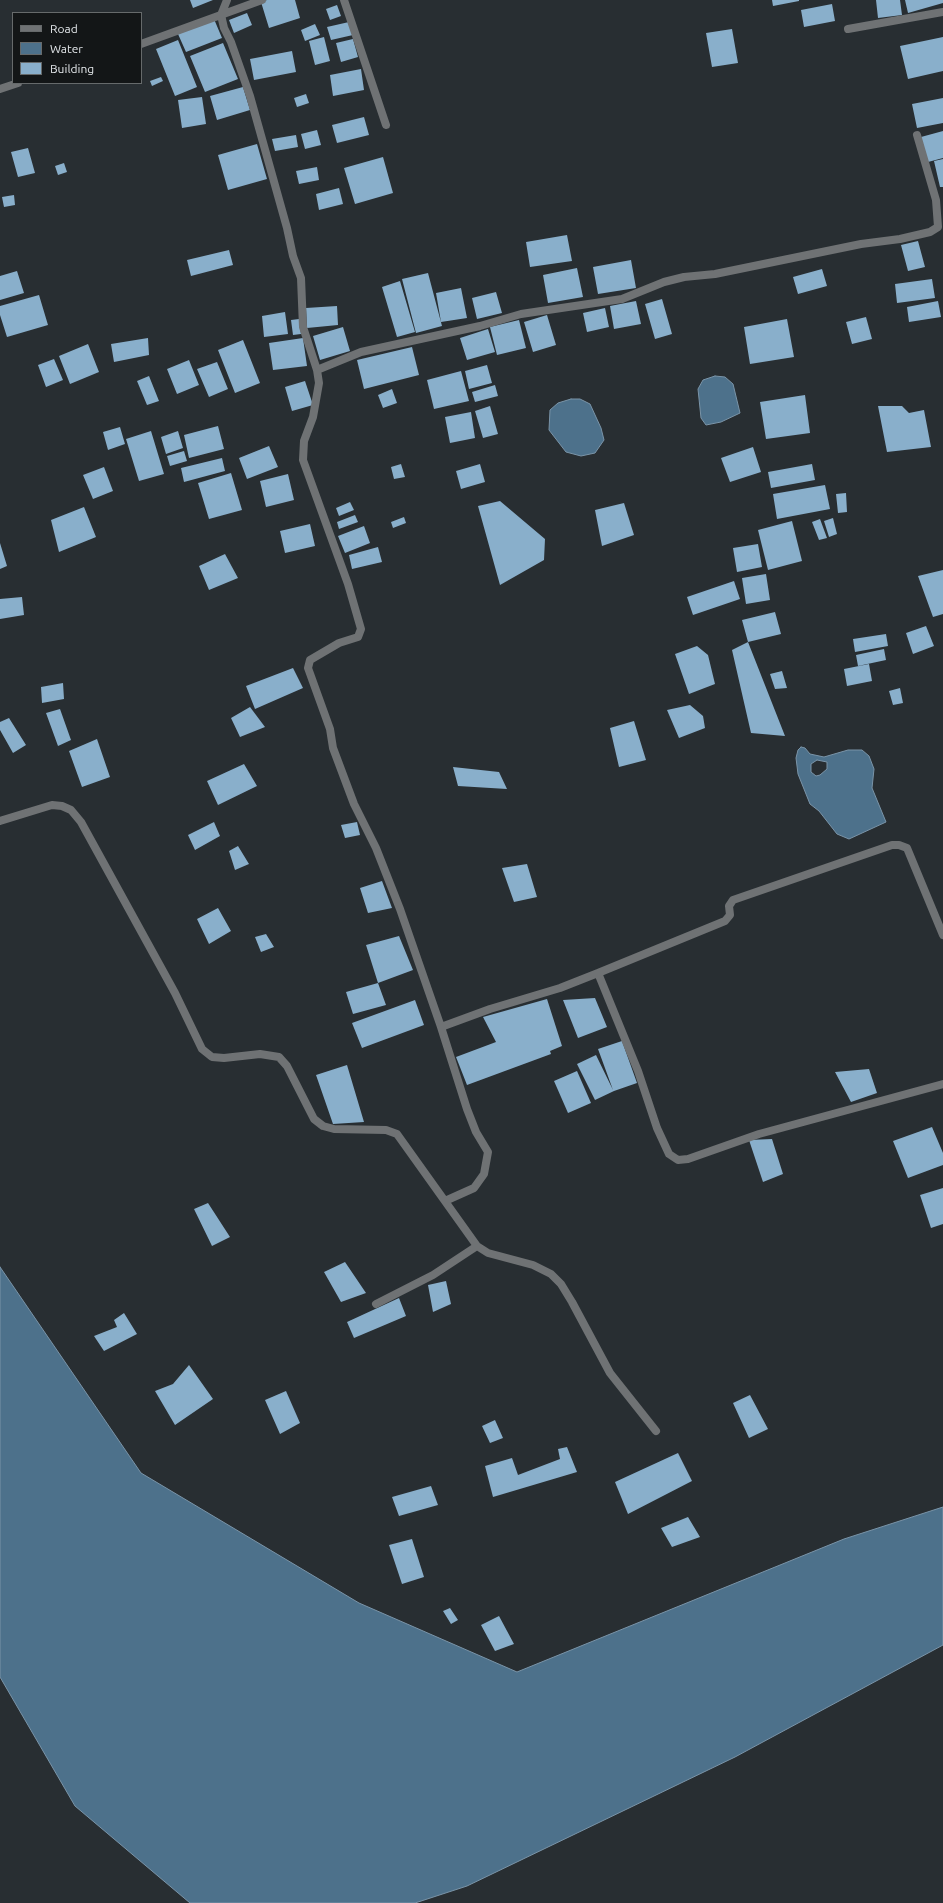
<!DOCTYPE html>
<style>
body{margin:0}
#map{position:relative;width:943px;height:1903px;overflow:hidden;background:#282e32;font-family:Ubuntu,sans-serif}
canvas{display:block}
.legend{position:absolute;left:12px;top:12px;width:130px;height:72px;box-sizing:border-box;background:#131617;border:1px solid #666a6b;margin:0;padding:5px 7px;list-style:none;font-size:12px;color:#e3e7ea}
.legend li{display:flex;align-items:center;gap:8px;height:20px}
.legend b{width:20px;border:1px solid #666a6b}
</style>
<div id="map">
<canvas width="943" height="1903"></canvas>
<ul class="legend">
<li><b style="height:5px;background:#6f7274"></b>Road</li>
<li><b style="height:11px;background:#4d718b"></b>Water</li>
<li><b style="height:11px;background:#89afcb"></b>Building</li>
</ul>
</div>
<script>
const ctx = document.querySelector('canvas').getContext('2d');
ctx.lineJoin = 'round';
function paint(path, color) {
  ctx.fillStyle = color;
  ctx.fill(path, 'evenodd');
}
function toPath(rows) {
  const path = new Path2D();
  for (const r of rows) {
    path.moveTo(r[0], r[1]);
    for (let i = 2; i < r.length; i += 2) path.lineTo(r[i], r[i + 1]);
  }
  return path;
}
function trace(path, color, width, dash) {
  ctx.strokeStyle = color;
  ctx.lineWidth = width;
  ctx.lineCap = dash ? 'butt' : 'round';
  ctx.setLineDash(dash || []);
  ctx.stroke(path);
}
const water = toPath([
 [715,376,725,377,733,384,740,413,721,422,706,425,701,418,698,389,703,380,715,376],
 [571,399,580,399,590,404,601,428,604,440,595,453,581,456,566,452,549,430,550,410,558,403,571,399],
 [801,747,805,748,810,754,824,757,848,750,862,750,869,756,874,769,872,788,886,822,849,839,837,834,819,811,810,804,798,774,796,758,798,750,801,747],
 [817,760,827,762,827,769,820,775,816,776,811,772,811,764,817,760],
 [0,1267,141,1473,359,1603,517,1672,844,1539,943,1507,943,1645,735,1757,467,1886,415,1903,190,1903,75,1806,0,1677,0,1267]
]);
paint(water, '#4d718b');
trace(water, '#7a94a8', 1);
paint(toPath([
 [190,0,213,0,193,8],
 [267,0,295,0,300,18,269,28,261,2],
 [772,0,799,0,799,1,773,6],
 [876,0,900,0,902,15,878,18],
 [905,0,943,0,943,3,908,13],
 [832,4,835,21,804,27,801,10],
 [337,5,341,16,330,20,326,9],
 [247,13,252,25,234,33,229,20],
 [214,19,222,38,186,52,178,34],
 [349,22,353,35,331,40,327,27],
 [315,24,320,35,305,41,301,30],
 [732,29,738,63,712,67,706,33],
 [324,37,330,61,315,65,309,41],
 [943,37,943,71,908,79,900,46],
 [353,39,358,57,341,62,336,43],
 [178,40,197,87,175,96,156,49],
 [223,43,238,79,205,92,190,56],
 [292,51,296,72,254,80,250,59],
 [361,69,364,90,333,96,330,75],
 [161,77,163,81,152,86,150,81],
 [243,87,250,110,217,120,210,96],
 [306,94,309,103,297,107,294,98],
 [202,97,206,124,182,128,178,100],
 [943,98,943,123,917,128,912,104],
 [364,117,369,135,337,143,332,125],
 [317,130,321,145,305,149,301,134],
 [943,131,943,158,928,162,921,137],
 [296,135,298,147,275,151,272,139],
 [257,144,267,179,228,190,218,155],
 [28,148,35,173,18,177,11,152],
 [383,157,393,193,355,204,344,168],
 [943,159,943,187,940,187,934,161],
 [64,163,67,172,58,175,55,166],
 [317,167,319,180,299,184,296,171],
 [339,188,343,204,319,210,316,194],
 [14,195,15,205,4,207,2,197],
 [567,235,572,261,530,267,526,242],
 [918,241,925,267,908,271,901,245],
 [229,250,233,265,191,276,187,260],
 [631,260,636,288,598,294,593,267],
 [577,268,583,297,548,303,543,275],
 [822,269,827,286,798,294,793,277],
 [17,271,24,293,0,300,0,276],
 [428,273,442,326,416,333,402,279],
 [932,279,935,298,897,303,895,284],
 [400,281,415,332,397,337,382,287],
 [461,288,467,318,441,322,436,293],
 [496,292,502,313,477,319,472,298],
 [39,295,48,325,7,337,0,315,0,306],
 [662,299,672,334,655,339,645,304],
 [636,301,641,324,614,329,610,306],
 [938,301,941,317,909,322,907,307],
 [337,306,338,325,307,328,306,308],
 [605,308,609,327,587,332,583,313],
 [285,312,288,334,264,337,262,316],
 [547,315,556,345,533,352,524,322],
 [866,317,872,339,852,344,846,322],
 [299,319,301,334,293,335,291,320],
 [787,319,794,357,750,364,744,327],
 [519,320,526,348,497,355,490,327],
 [343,327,350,351,320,360,313,336],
 [488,329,495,352,467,360,460,338],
 [148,338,149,355,114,362,111,344],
 [303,338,307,366,273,370,269,343],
 [243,340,260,383,235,393,218,350],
 [88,344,99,372,70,384,59,356],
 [412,347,419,375,364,389,357,360],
 [54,359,63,380,46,387,38,365],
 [189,360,199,385,177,394,167,369],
 [217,362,228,389,209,397,197,369],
 [487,365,492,383,469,389,465,371],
 [461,371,469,401,434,409,427,380],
 [149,376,159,401,147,405,137,381],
 [305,381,313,405,292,411,285,387],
 [495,385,498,396,475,402,472,392],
 [392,389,397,403,383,408,378,395],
 [805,395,810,433,766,439,760,402],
 [490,406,498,434,483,438,475,411],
 [878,406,902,406,909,413,924,410,931,447,887,452],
 [471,412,475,438,450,443,445,417],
 [218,426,224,449,189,458,184,435],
 [120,427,125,444,108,450,103,432],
 [151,431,164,474,139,481,126,439],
 [178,431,183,448,166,454,161,437],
 [269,446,278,467,247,479,239,458],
 [753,447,761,472,730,482,721,458],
 [184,451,187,461,170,466,167,456],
 [222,458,225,471,184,482,181,468],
 [401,464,405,477,394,479,391,467],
 [480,464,485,482,461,489,456,471],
 [812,464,815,480,771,488,768,472],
 [104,467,113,491,93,499,83,475],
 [231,473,242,510,209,519,198,483],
 [288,474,294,500,266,507,260,481],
 [825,485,830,509,777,519,773,494],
 [846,493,847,512,838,513,836,494],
 [500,501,545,539,544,560,500,585,478,506],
 [350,502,354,510,339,516,336,508],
 [624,503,634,535,602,546,595,510],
 [84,507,96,537,59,552,51,520],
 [355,515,358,522,339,529,337,522],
 [404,517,406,523,393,528,391,522],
 [833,518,837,534,829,537,824,521],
 [820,519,827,538,819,540,812,522],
 [792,521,802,561,768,570,758,530],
 [310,524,315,546,285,553,280,531],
 [364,526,370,543,345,553,338,536],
 [0,543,7,566,0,569],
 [758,544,762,567,737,572,733,548],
 [378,547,382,562,352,569,349,555],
 [225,554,238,578,209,590,199,566],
 [943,570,943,614,933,617,918,576],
 [766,574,770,600,746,604,742,578],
 [734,581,740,599,693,615,687,597],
 [22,597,24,615,0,619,0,599],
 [775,612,781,634,748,642,742,620],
 [926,626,934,646,913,654,906,633],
 [886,634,888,646,855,652,853,639],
 [748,642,785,736,751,733,732,650],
 [697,646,708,655,715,684,689,694,675,654],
 [884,649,886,660,858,666,856,655],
 [869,664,872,681,847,686,844,669],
 [293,668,303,688,255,709,246,686],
 [782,671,787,688,775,689,770,674],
 [63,683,64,699,42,703,41,687],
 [900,688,903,703,893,705,889,691],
 [690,705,703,716,705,728,679,738,667,710],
 [250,707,265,727,240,737,231,718],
 [60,709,71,740,58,746,46,713],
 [9,718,26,745,13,753,0,730,0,722],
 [634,721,646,760,619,767,610,728],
 [97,739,110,777,82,787,69,751],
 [244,764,257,786,218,805,207,781],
 [453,767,499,772,507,789,458,786],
 [214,822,220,836,195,850,188,835],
 [357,822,360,835,345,838,341,825],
 [238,846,249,864,235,870,229,851],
 [527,864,537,897,514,902,502,868],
 [382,881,392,908,368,913,360,888],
 [218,908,231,931,209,944,197,919],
 [266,934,274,947,261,952,255,937],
 [399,936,413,970,378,983,366,945],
 [378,983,386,1005,353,1014,346,992],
 [595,998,607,1027,578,1038,563,1000],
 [547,999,562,1046,550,1051,551,1054,467,1085,456,1057,496,1042,483,1017],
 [415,1000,424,1025,362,1048,352,1023],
 [622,1041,637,1083,614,1091,595,1100,577,1064,596,1055,613,1090,598,1049],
 [347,1065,364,1122,333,1124,316,1075],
 [869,1069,877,1093,851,1102,835,1072],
 [577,1071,591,1103,568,1113,554,1081],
 [932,1127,943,1153,943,1165,908,1178,893,1141],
 [772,1139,783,1174,763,1182,749,1140],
 [943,1188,943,1224,931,1228,920,1195],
 [208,1203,230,1237,212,1246,194,1209],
 [345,1262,366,1293,341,1302,324,1272],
 [446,1281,451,1304,433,1312,428,1285],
 [399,1298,406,1316,354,1338,347,1322],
 [124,1313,137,1334,104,1351,94,1336,117,1327,114,1320],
 [189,1365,213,1399,175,1425,155,1391,173,1384],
 [286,1391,300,1423,280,1434,265,1400],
 [750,1395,768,1429,749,1438,733,1403],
 [495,1420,503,1438,490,1443,482,1426],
 [567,1447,577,1472,493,1497,485,1466,512,1458,518,1475,560,1459,558,1449],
 [678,1453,692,1481,628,1514,615,1482],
 [431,1486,438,1505,399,1516,392,1497],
 [688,1517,700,1537,672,1547,661,1528],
 [412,1539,424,1577,402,1584,389,1545],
 [450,1608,458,1620,451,1624,443,1611],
 [499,1616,514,1644,495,1651,481,1625]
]), '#89afcb');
trace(toPath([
 [227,0,221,15,224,28,231,42,250,96,287,228,293,256,301,278,303,327,317,370,319,383,313,417,304,441,303,460,348,584,361,629,358,637,339,643,310,660,308,668,330,729,333,748,354,804,376,848,400,909,441,1027,490,1009,560,988,598,973,638,1071,657,1128,669,1154,678,1160,688,1159,759,1134,943,1084],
 [344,0,386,125],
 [848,29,943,12],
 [141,44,262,0],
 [0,89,18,83],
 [317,370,361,352,480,326,521,314,622,299,664,282,684,277,715,274,861,244,900,239,930,232,938,227,936,200,917,135],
 [0,821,52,805,62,806,71,810,81,822,175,993,202,1049,212,1057,224,1058,260,1054,279,1057,287,1066,314,1119,323,1126,334,1129,386,1130,397,1134,477,1246,488,1253,533,1265,551,1274,561,1284,572,1302,610,1373,656,1431],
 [598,973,725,921,730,915,729,906,733,900,892,845,899,845,907,848,943,935],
 [441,1027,467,1109,476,1132,488,1152,484,1174,474,1188,445,1201],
 [376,1304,433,1275,477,1246]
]), '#6f7274', 8);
</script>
